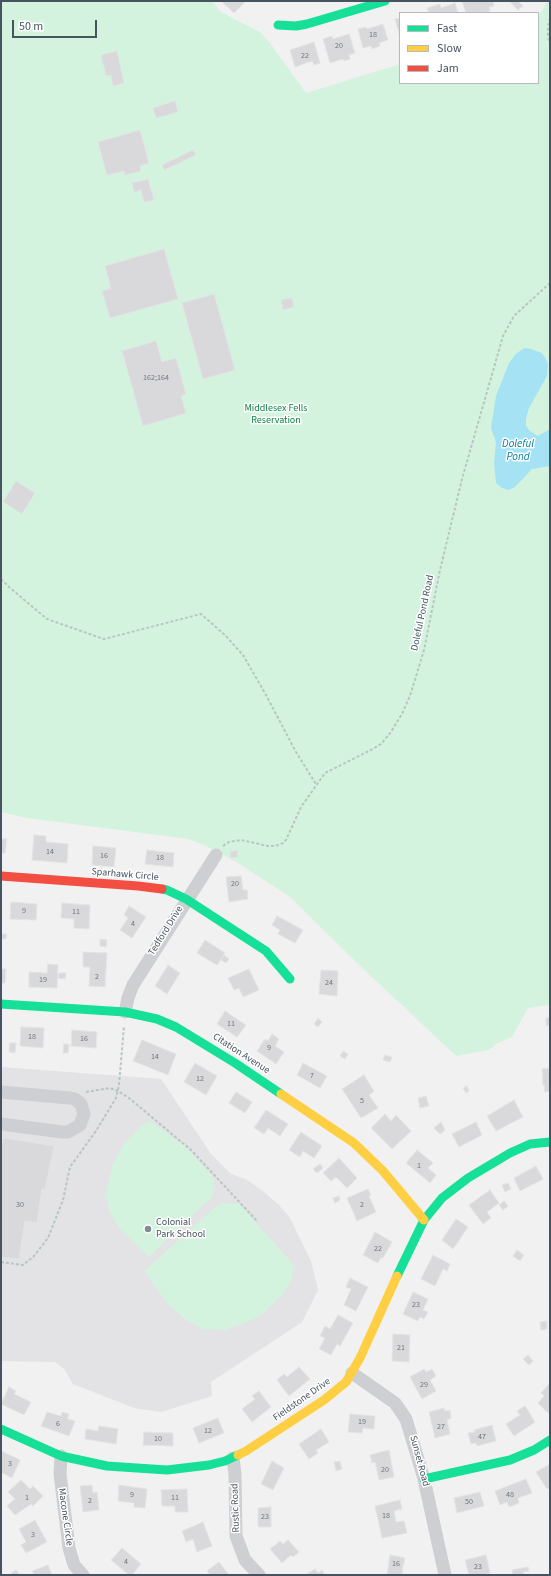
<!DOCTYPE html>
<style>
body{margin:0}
#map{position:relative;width:551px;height:1576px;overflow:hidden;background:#f2f1f1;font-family:"Source Sans 3",sans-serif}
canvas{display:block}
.frame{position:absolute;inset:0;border:2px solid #465360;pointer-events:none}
.legend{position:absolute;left:399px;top:12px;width:140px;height:72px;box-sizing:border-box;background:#fff;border:1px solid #b5babf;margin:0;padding:5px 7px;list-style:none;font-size:12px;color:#465360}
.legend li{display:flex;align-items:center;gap:8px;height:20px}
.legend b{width:20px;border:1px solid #b5babf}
.scale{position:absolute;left:12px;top:20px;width:85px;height:18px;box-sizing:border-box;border:2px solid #465360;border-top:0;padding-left:5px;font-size:12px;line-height:14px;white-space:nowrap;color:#465360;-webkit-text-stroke:3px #fff;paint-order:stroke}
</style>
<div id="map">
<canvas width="551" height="1576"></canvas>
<div class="frame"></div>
<ul class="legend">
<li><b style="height:5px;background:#16e098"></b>Fast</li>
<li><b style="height:5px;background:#ffcf43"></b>Slow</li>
<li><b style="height:5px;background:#f24e42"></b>Jam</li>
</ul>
<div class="scale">50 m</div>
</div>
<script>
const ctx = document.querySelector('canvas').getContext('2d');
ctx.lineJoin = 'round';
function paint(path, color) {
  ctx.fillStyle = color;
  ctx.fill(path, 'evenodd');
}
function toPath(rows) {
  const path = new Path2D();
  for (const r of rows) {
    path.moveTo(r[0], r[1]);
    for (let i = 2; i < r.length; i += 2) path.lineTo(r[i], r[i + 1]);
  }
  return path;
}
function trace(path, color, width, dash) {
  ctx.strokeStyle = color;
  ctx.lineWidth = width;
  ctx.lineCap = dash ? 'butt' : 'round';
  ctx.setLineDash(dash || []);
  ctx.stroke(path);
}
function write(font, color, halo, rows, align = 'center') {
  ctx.font = font + ' "Source Sans 3",sans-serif';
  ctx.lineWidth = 3;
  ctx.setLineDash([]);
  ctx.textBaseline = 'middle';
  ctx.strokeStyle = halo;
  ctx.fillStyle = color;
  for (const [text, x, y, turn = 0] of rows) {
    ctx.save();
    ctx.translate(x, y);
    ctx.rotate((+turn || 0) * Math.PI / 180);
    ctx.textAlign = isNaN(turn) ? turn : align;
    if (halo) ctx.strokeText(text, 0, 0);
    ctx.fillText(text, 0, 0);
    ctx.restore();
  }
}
paint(toPath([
 [1,1067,161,1079,211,1154,230,1173,247,1180,263,1191,279,1205,290,1218,311,1261,318,1290,302,1322,211,1382,212,1396,161,1412,134,1408,73,1384,64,1369,55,1362,1,1361]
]), '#e3e2e4');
paint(toPath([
 [1,1,212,1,221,12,260,32,270,43,306,93,400,64,400,83,538,83,538,17,548,1,550,1,550,1005,528,1008,512,1037,496,1044,489,1050,456,1056,356,962,290,897,238,863,204,845,189,839,26,818,1,812],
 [150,1121,187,1148,214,1178,213,1196,149,1257,119,1228,109,1210,106,1196,108,1184,113,1164,124,1144,141,1126],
 [220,1203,239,1204,294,1265,292,1280,281,1296,263,1314,248,1322,224,1330,202,1329,182,1317,167,1303,144,1271]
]), '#d4f3df');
paint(toPath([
 [524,348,531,349,542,353,546,359,548,365,547,376,529,408,526,419,526,426,530,431,538,436,550,429,550,466,532,469,515,487,509,490,502,488,496,483,494,462,496,442,491,428,496,396,509,363,516,354]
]), '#a5e3f4');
const building = toPath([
 [221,1,246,1,234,13,221,1],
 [462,1,493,1,494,6,489,7,490,11,484,13,466,13,462,1],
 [509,1,518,1,523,6,518,10,509,1],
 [455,3,458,13,429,13,427,8,440,4,441,8,455,3],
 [400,18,400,37,395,19,400,18],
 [383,24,388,40,379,43,380,46,372,49,371,46,363,48,358,29,366,27,367,29,383,24],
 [349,34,355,53,349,55,350,59,344,61,343,59,330,63,323,39,332,36,333,39,349,34],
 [314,42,320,63,314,65,312,61,295,67,290,50,314,42],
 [117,51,124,83,113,86,111,75,106,76,101,55,117,51],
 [175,101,178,112,156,118,153,108,175,101],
 [140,130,149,163,140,166,141,171,125,175,124,171,107,175,98,142,140,130],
 [193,150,196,155,164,170,162,165,193,150],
 [148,179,154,200,144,202,141,190,134,192,132,183,148,179],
 [164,249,178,299,110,318,102,291,111,288,105,266,164,249],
 [214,294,235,370,203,379,182,303,214,294],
 [292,298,294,307,283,310,281,300,292,298],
 [156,341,162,362,176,358,186,394,181,396,186,413,143,426,122,351,156,341],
 [16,481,35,493,22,514,3,502,16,481],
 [34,835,46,836,46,842,68,844,67,863,32,860,34,835],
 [1,839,7,839,5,853,1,853,1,839],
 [93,846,116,848,114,867,92,865,93,846],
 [147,850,174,853,173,867,145,864,147,850],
 [237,850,238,857,231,858,230,852,237,850],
 [241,876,243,890,247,890,248,899,229,902,226,877,241,876],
 [11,902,37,904,36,920,10,919,11,902],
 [62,903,90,905,89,929,74,928,74,919,61,918,62,903],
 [129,906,146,917,132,938,120,930,128,918,124,915,129,906],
 [277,916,303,930,295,943,278,934,280,930,272,925,277,916],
 [1,934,7,934,6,939,1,939,1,934],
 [100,939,107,940,106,947,100,946,100,939],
 [205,940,225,953,217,965,197,953,205,940],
 [83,952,107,953,105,987,89,986,90,967,83,967,83,952],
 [224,955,229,959,226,963,221,960,224,955],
 [48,964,58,965,57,988,29,987,29,972,47,973,48,964],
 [168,965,180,973,167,994,155,986,168,965],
 [1,969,6,969,5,983,1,983,1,969],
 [249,969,259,990,243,997,239,988,234,990,228,978,249,969],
 [321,970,338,971,337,996,319,994,321,970],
 [59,973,66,973,65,979,58,978,59,973],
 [225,1011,246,1025,237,1037,217,1024,225,1011],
 [318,1018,322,1022,318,1027,314,1024,318,1018],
 [546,1018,550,1018,550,1025,546,1026,546,1018],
 [21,1027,44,1028,43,1048,20,1046,21,1027],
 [72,1030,97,1032,96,1048,71,1046,72,1030],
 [272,1034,279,1039,275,1046,284,1052,276,1064,257,1051,265,1039,268,1041,272,1034],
 [142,1040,176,1054,168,1075,133,1061,142,1040],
 [10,1043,16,1043,15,1053,9,1052,10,1043],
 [64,1044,69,1044,68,1053,63,1053,64,1044],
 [343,1051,348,1054,345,1059,340,1056,343,1051],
 [385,1055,392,1057,390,1062,383,1060,385,1055],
 [195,1063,217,1076,206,1095,184,1082,195,1063],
 [303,1063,327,1076,320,1088,297,1075,303,1063],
 [550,1068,550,1091,545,1092,544,1085,543,1085,542,1069,550,1068],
 [364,1075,374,1091,369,1095,378,1108,361,1118,342,1089,364,1075],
 [467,1086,469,1091,466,1093,463,1088,467,1086],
 [236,1092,252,1102,245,1113,229,1103,236,1092],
 [426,1096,429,1106,420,1108,418,1098,426,1096],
 [514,1100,523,1117,496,1131,487,1116,514,1100],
 [266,1110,288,1124,280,1136,268,1128,264,1134,254,1128,266,1110],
 [385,1114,391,1121,396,1115,411,1131,392,1149,371,1128,385,1114],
 [441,1122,445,1130,440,1134,434,1128,441,1122],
 [476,1122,482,1135,459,1147,452,1134,476,1122],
 [301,1132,322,1146,314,1158,303,1151,300,1157,289,1150,301,1132],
 [4,1138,54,1146,45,1189,42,1189,37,1223,25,1221,19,1259,1,1257,1,1143,3,1143,4,1138],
 [417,1150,433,1163,428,1168,436,1175,430,1183,406,1163,417,1150],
 [339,1158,357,1178,347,1188,336,1177,331,1181,323,1173,339,1158],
 [320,1164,323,1168,317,1173,313,1169,320,1164],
 [536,1166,543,1179,520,1191,514,1178,536,1166],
 [508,1183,511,1189,505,1192,502,1185,508,1183],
 [368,1189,371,1195,369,1196,376,1212,357,1221,347,1198,368,1189],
 [490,1190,499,1203,487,1212,491,1218,483,1224,469,1205,490,1190],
 [339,1196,340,1200,335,1203,333,1198,339,1196],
 [504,1201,508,1206,503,1210,499,1205,504,1201],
 [456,1219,468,1227,453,1249,442,1240,456,1219],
 [375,1232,392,1242,383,1258,381,1257,378,1263,363,1255,375,1232],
 [517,1250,524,1255,520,1261,513,1256,517,1250],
 [433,1255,450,1264,447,1271,443,1269,435,1286,421,1279,433,1255],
 [350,1278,368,1287,356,1311,344,1305,351,1289,346,1287,350,1278],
 [413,1292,428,1299,423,1310,428,1312,424,1319,420,1317,418,1321,403,1314,413,1292],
 [338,1315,353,1323,340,1346,337,1344,331,1355,319,1349,325,1338,320,1336,325,1326,330,1329,338,1315],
 [547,1321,547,1329,541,1330,540,1322,547,1321],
 [393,1334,410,1335,409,1362,392,1361,393,1334],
 [528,1355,533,1361,529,1365,523,1359,528,1355],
 [299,1367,310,1379,289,1396,277,1380,284,1374,287,1377,299,1367],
 [424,1369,426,1372,432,1369,436,1376,430,1380,436,1391,422,1399,410,1377,424,1369],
 [550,1383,550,1411,548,1413,538,1403,544,1396,541,1393,550,1383],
 [9,1387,16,1391,14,1394,31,1402,24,1415,1,1404,9,1387],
 [259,1391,271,1407,252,1422,242,1409,255,1399,252,1396,259,1391],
 [525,1406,535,1422,514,1436,506,1424,520,1415,517,1411,525,1406],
 [444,1408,445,1411,450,1410,451,1418,447,1420,450,1434,435,1438,429,1412,444,1408],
 [47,1412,61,1416,62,1412,69,1414,67,1419,75,1421,69,1436,41,1426,47,1412],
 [350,1414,375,1416,374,1429,363,1428,362,1433,348,1432,350,1414],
 [218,1418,224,1433,199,1443,193,1428,218,1418],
 [492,1425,496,1441,477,1446,476,1443,471,1444,468,1433,475,1432,474,1430,492,1425],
 [99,1426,118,1429,116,1444,85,1439,86,1429,98,1431,99,1426],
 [321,1429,329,1442,316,1450,318,1453,309,1459,299,1444,321,1429],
 [144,1432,173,1433,173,1446,143,1445,144,1432],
 [389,1450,394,1477,379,1480,375,1462,372,1463,370,1455,389,1450],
 [1,1451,20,1460,12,1478,1,1472,2,1469,1,1468,1,1451],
 [272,1461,284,1468,273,1490,261,1484,272,1461],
 [340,1461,342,1469,336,1471,334,1462,340,1461],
 [550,1464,550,1488,547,1489,536,1472,550,1464],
 [526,1479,532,1493,518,1498,519,1503,509,1507,507,1502,500,1505,495,1491,526,1479],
 [21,1480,30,1489,33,1486,43,1496,33,1506,31,1504,15,1515,7,1506,15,1499,8,1492,21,1480],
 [92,1485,93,1493,97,1492,99,1510,83,1512,80,1486,92,1485],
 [119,1485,147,1489,145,1508,134,1507,134,1503,118,1501,119,1485],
 [187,1489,188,1512,175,1512,175,1506,162,1506,161,1490,187,1489],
 [480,1492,484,1506,457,1513,454,1498,480,1492],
 [400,1500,402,1509,394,1511,396,1522,404,1521,407,1533,382,1538,375,1506,400,1500],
 [271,1507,271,1527,258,1527,258,1508,271,1507],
 [35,1520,47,1542,26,1553,21,1545,26,1542,19,1529,35,1520],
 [203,1522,212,1546,197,1552,193,1539,186,1542,182,1531,203,1522],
 [288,1540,299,1552,293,1557,291,1555,282,1563,270,1549,280,1541,283,1544,288,1540],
 [122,1548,141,1564,132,1575,129,1575,111,1560,122,1548],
 [390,1555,405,1558,402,1570,403,1575,387,1575,390,1555],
 [486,1555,490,1573,483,1575,469,1575,465,1560,486,1555],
 [219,1562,229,1575,210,1575,207,1571,219,1562],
 [48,1565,52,1575,34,1575,32,1571,48,1565],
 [528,1567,529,1571,523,1572,524,1575,513,1575,512,1570,528,1567],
 [315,1569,318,1573,322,1570,325,1575,305,1575,315,1569],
 [16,1570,20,1575,13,1575,11,1573,16,1570]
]);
paint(building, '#d9d9db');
trace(building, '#e3e3e4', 1);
trace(toPath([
 [550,18,548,27,548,36,550,44],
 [1,579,9,587,47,619,104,639,201,614,225,635,243,655,266,695,296,752,316,784],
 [223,846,229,842,241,840,268,846,275,846,283,843,286,840,301,807,325,773,371,750,381,744,391,732,403,712,411,693,424,650,440,570,462,479,503,336,514,316,550,283],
 [86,1092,110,1088,118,1091,129,1098,191,1150,258,1222],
 [1,1262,23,1265,34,1256,48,1238,63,1200,70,1167,96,1131,116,1098,119,1085,124,1026]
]), '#b8c6c2', 2, [3, 2]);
trace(toPath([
 [125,1012,128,998,133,985,216,855],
 [1,1092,70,1098,75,1099,81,1104,84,1114,80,1125,68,1132,62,1132,1,1124],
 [352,1373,395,1403,406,1419,424,1479,445,1575],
 [61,1456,60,1474,69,1548,74,1565,83,1575],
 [233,1458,235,1474,236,1536,245,1560,259,1575]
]), '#cdcfd2', 13);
trace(toPath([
 [278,25,296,26,307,24,385,1],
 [162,889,167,890,186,899,266,951,290,979],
 [1,1004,125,1012,157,1019,176,1027,235,1063,281,1094],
 [397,1276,424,1220,442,1198,468,1178,510,1153,530,1144,550,1142],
 [1,1429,61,1456,107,1466,167,1470,209,1465,225,1461,238,1455],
 [424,1479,510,1460,534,1450,550,1440]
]), '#16e098', 9);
trace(toPath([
 [281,1094,354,1143,383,1171,424,1220],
 [238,1455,246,1451,324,1400,346,1382,360,1358,397,1276]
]), '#ffcf43', 9);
trace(toPath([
 [1,876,138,886,162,889]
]), '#f24e42', 9);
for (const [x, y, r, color] of [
 [148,1229,4,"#828a93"]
]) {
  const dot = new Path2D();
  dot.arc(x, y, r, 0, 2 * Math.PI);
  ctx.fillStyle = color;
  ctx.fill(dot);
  trace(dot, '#fff', 1.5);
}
write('8px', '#6c7680', null, [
 ["18",373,35],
 ["20",339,46],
 ["22",305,56],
 ["162;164",156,378],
 ["14",50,852],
 ["16",104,856],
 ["18",160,858],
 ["20",235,884],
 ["9",24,911],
 ["11",76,912],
 ["4",133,924],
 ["2",97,977],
 ["19",43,980],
 ["24",329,983],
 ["11",231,1024],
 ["18",32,1037],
 ["16",84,1039],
 ["9",269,1048],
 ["14",155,1057],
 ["7",312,1076],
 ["12",200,1079],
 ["5",362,1101],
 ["1",419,1166],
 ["30",20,1205],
 ["2",362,1205],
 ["22",378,1249],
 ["23",416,1305],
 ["21",401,1348],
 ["29",424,1385],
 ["19",362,1422],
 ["6",58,1424],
 ["27",441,1427],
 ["12",208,1431],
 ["47",482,1437],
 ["10",158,1439],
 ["3",10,1464],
 ["20",385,1470],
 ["9",132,1495],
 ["48",510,1495],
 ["1",27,1498],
 ["11",175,1498],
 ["2",90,1501],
 ["50",469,1502],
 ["18",386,1516],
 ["23",265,1517],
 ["3",33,1535],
 ["4",126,1562],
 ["16",396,1564],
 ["23",478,1567]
]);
write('10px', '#0e8349', '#fff', [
 ["Middlesex Fells",276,409],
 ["Reservation",276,421]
]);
write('10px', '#465360', '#fff', [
 ["Doleful Pond Road",423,613,-78],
 ["Sparhawk Circle",125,875,5],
 ["Tedford Drive",166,931,-58],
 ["Citation Avenue",241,1054,33],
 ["Fieldstone Drive",302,1400,-35],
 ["Sunset Road",419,1461,75],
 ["Rustic Road",236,1508,-92],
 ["Macone Circle",65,1517,82]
]);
write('10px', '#465360', '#fff', [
 ["Colonial",156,1223],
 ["Park School",156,1235]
], 'left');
write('italic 11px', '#037e9f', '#fff', [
 ["Doleful",518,445],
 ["Pond",518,458]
]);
</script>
